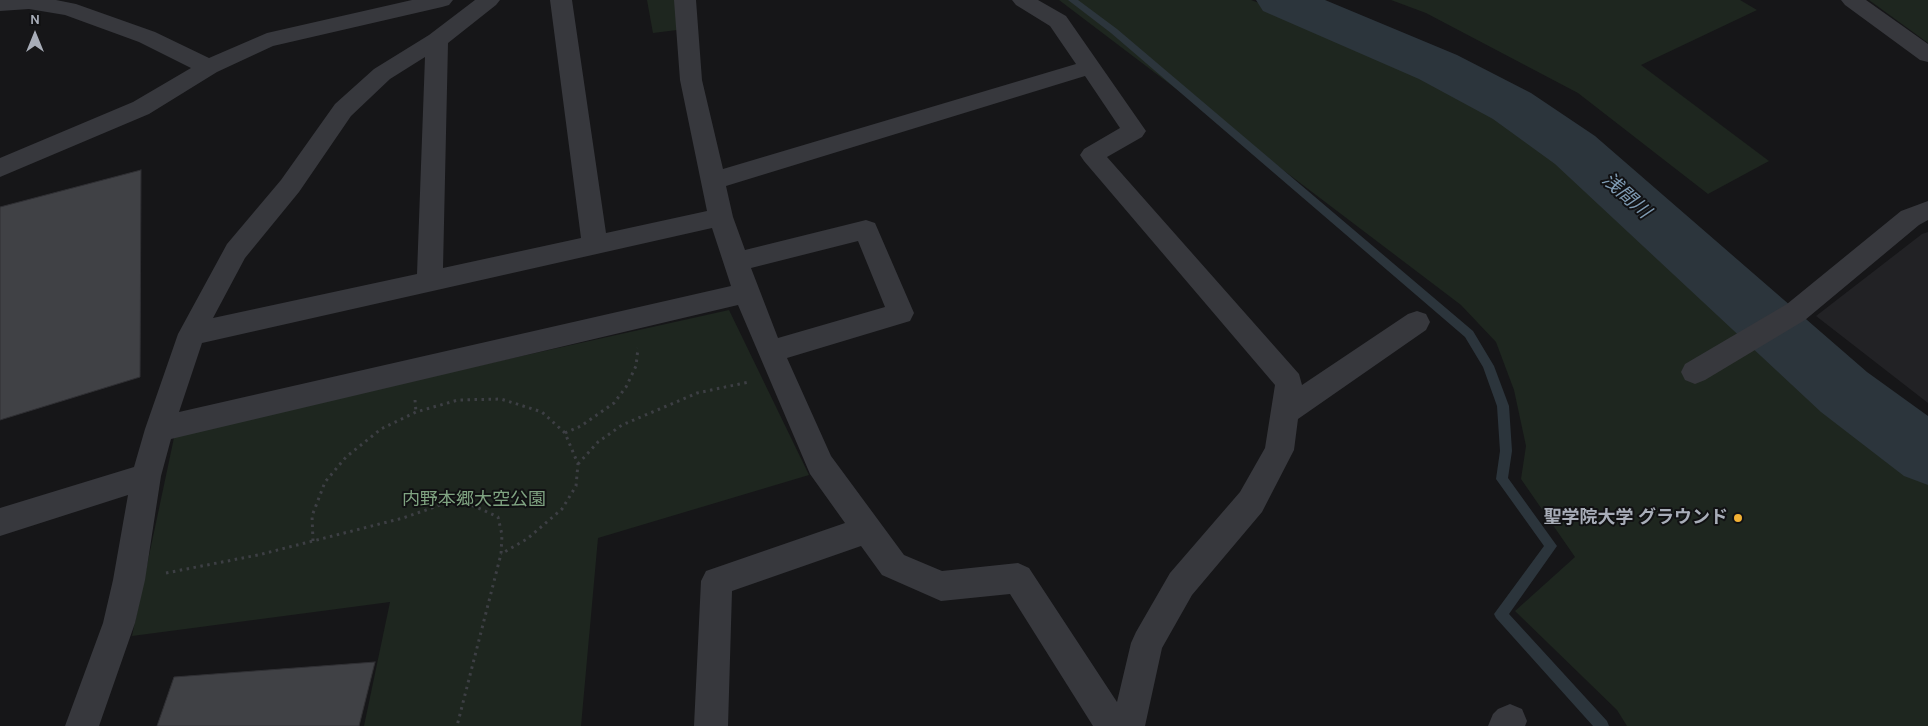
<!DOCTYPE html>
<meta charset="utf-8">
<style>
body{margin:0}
#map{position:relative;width:1928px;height:726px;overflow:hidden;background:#161618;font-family:Karla,sans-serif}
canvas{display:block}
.north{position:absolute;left:10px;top:10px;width:50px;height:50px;-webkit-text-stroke:4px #111113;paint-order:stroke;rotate:0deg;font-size:14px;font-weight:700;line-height:20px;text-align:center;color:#a8adb8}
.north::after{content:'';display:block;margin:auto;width:18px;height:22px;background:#a8adb8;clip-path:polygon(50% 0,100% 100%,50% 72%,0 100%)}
</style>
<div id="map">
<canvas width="1928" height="726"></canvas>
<div class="north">N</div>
</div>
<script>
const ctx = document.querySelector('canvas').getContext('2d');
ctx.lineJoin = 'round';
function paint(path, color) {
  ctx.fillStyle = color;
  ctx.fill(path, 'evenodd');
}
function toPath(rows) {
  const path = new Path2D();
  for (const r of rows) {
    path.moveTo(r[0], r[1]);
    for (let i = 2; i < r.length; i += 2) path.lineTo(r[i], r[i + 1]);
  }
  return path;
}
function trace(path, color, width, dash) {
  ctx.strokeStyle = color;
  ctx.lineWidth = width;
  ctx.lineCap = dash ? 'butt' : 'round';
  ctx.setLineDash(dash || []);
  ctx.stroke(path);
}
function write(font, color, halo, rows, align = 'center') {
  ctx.font = font + ' Karla,"Noto Sans JP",sans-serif';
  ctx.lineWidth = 4;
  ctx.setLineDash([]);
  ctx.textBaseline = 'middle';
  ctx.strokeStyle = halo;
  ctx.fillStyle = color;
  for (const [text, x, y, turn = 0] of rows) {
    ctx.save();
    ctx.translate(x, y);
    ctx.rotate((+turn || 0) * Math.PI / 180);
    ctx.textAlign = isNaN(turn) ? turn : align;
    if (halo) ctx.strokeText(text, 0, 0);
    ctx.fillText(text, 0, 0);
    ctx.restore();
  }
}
paint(toPath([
 [1928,232,1928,403,1816,316,1922,234]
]), '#222225');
paint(toPath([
 [647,0,676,0,677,30,653,33],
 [1059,0,1251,0,1324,27,1501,118,1635,226,1746,325,1865,435,1928,480,1928,726,1627,726,1617,710,1515,611,1575,557,1521,479,1526,446,1514,390,1496,342,1461,305],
 [1391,0,1740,0,1757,10,1641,65,1769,161,1708,194,1578,93,1426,13],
 [1869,0,1928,0,1928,43],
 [729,310,809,475,598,538,581,726,364,726,390,602,132,636,175,433]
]), '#1e261f');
paint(toPath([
 [1068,0,1078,0,1117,29,1473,331,1494,366,1509,406,1512,451,1508,478,1557,546,1509,614,1607,721,1609,726,1593,726,1496,618,1494,614,1544,546,1496,479,1500,451,1497,406,1483,367,1465,337,1111,33,1068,0]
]), '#2c353c');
paint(toPath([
 [1256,0,1325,0,1457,55,1531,93,1595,136,1867,372,1928,416,1928,485,1904,476,1821,412,1555,164,1493,119,1419,79,1263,11,1256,0]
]), '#2c353c');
const building = toPath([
 [141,170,140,377,0,420,0,207,141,170],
 [375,662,359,726,157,726,174,677,375,662]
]);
paint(building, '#404145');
trace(building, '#303034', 1);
trace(toPath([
 [415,400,416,412],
 [565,433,581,426,614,403,626,387,636,366,638,348],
 [578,464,598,442,622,425,697,393,749,382],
 [313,541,312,516,325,482,346,457,381,429,416,412,458,400,501,399,542,412,565,433,578,464,576,486,562,509,527,539,501,554],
 [166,573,258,555,403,518,446,503,474,506,498,517,502,535,501,554,457,726]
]), '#3d3f44', 3, [2.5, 4.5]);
paint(toPath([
 [0,0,56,0,76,4,155,32,209,58,267,33,412,0,453,0,449,5,442,7,273,46,217,72,149,114,0,177,0,158,133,102,191,68,139,42,65,15,29,9,0,11,0,0],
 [475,0,500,0,496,5,448,43,443,268,581,238,550,0,572,0,606,233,707,211,680,80,674,0,696,0,702,80,723,169,1076,64,1050,26,1016,5,1012,0,1038,0,1066,16,1146,131,1142,137,1107,157,1299,374,1302,385,1408,314,1417,311,1426,314,1430,322,1426,330,1298,419,1294,450,1262,512,1192,595,1162,648,1145,726,1093,726,1010,594,941,601,882,575,861,546,732,591,728,726,694,726,701,581,706,571,845,523,810,474,738,305,171,439,161,476,145,580,135,623,99,726,65,726,103,623,113,580,128,495,0,536,0,508,134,467,145,429,178,334,227,244,281,180,335,104,374,69,429,35,475,0],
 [425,57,417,274,213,318,245,258,299,192,351,116,390,79,425,57],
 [1085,76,1120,128,1084,149,1080,155,1084,161,1275,385,1265,448,1240,492,1170,573,1136,632,1131,643,1117,702,1029,568,1018,563,942,571,904,555,831,456,787,358,910,321,914,313,875,223,866,220,745,250,733,217,726,186,1085,76],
 [712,228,731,286,179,412,202,343,712,228],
 [858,241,885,307,778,338,751,268,858,241],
 [1841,0,1866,0,1928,44,1928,62,1920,60,1845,5,1841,0],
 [1928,201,1928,220,1919,225,1805,320,1705,380,1695,384,1685,380,1681,372,1685,364,1787,304,1901,211,1928,201],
 [1510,704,1522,709,1527,721,1525,726,1488,726,1493,714,1498,709,1510,704]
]), '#37383d');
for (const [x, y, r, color] of [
 [1738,518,5,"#f2b134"]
]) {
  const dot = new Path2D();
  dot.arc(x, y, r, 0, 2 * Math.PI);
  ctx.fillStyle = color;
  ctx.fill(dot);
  trace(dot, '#111113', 2);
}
write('18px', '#7fa381', '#111113', [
 ["内野本郷大空公園",474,500]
]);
write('bold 18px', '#a8adb8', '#111113', [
 ["聖学院大学 グラウンド",1728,518]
], 'right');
write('italic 19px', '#7f9bb3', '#111113', [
 ["浅間川",1626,196,42]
]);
</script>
